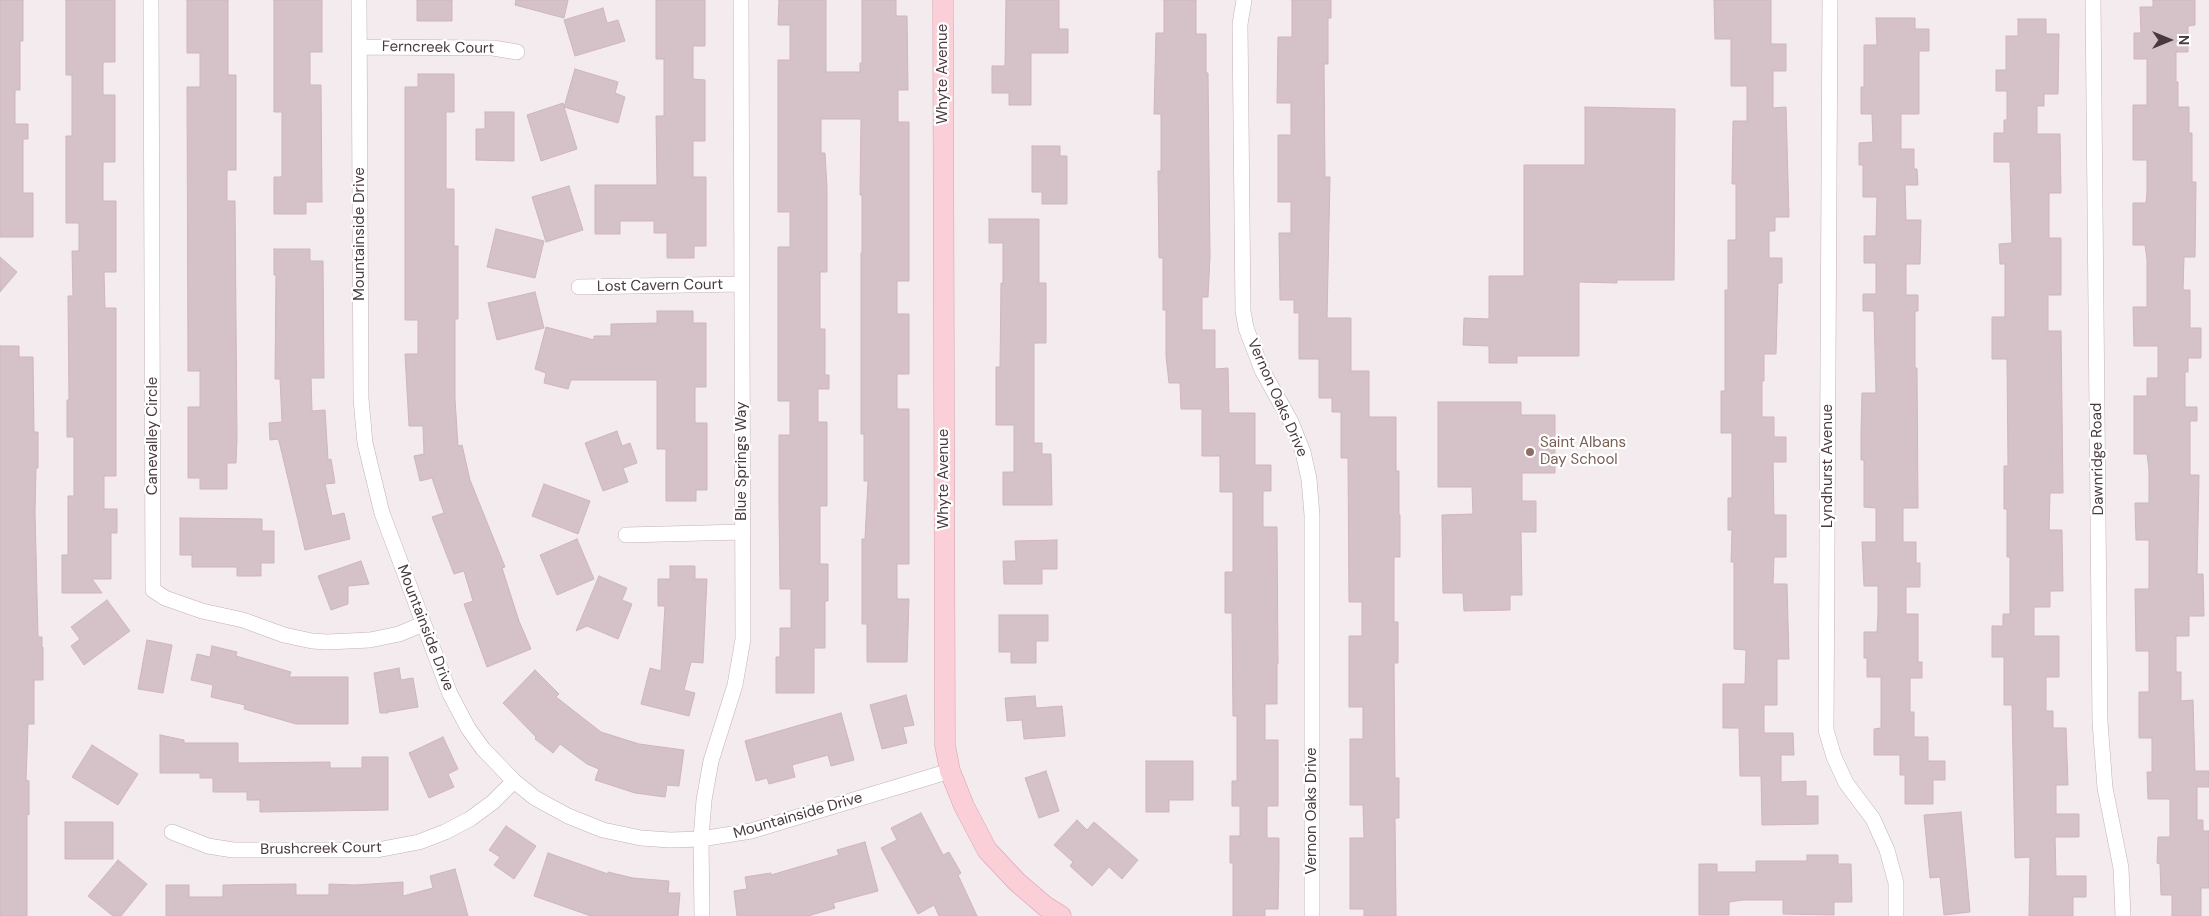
<!DOCTYPE html>
<style>
body{margin:0}
#map{position:relative;width:2209px;height:916px;overflow:hidden;background:#f4ebee;font-family:"DM Sans",sans-serif}
canvas{display:block}
.north{position:absolute;left:2144px;top:15px;width:50px;height:50px;-webkit-text-stroke:4px #fff;paint-order:stroke;rotate:90deg;font-size:14px;font-weight:700;line-height:20px;text-align:center;color:#48393f}
.north::after{content:'';display:block;margin:auto;width:18px;height:22px;background:#48393f;clip-path:polygon(50% 0,100% 100%,50% 72%,0 100%)}
</style>
<div id="map">
<canvas width="2209" height="916"></canvas>
<div class="north">N</div>
</div>
<script>
const ctx = document.querySelector('canvas').getContext('2d');
ctx.lineJoin = 'round';
function paint(path, color) {
  ctx.fillStyle = color;
  ctx.fill(path, 'evenodd');
}
function toPath(rows) {
  const path = new Path2D();
  for (const r of rows) {
    path.moveTo(r[0], r[1]);
    for (let i = 2; i < r.length; i += 2) path.lineTo(r[i], r[i + 1]);
  }
  return path;
}
function trace(path, color, width, dash) {
  ctx.strokeStyle = color;
  ctx.lineWidth = width;
  ctx.lineCap = dash ? 'butt' : 'round';
  ctx.setLineDash(dash || []);
  ctx.stroke(path);
}
function write(font, color, halo, rows, align = 'center') {
  ctx.font = font + ' "DM Sans",sans-serif';
  ctx.lineWidth = 4.5;
  ctx.setLineDash([]);
  ctx.textBaseline = 'middle';
  ctx.strokeStyle = halo;
  ctx.fillStyle = color;
  for (const [text, x, y, turn = 0] of rows) {
    ctx.save();
    ctx.translate(x, y);
    ctx.rotate((+turn || 0) * Math.PI / 180);
    ctx.textAlign = isNaN(turn) ? turn : align;
    if (halo) ctx.strokeText(text, 0, 0);
    ctx.fillText(text, 0, 0);
    ctx.restore();
  }
}
const building = toPath([
 [0,0,23,0,23,41,20,41,20,90,15,90,15,124,28,124,28,139,23,139,23,193,33,193,33,237,0,237,0,0],
 [66,0,115,0,115,62,103,62,103,95,115,95,115,162,103,162,103,201,116,201,116,272,104,272,105,308,116,308,116,476,104,476,104,509,117,509,117,533,111,533,111,579,92,579,102,593,62,593,62,555,68,555,68,496,74,496,74,437,67,437,67,400,69,400,68,296,73,296,72,251,79,251,79,223,66,223,66,136,72,136,72,75,66,75,66,0],
 [187,0,228,0,228,75,236,75,236,170,227,170,227,201,235,201,237,439,236,463,227,463,227,489,200,489,200,478,188,478,188,407,200,407,200,371,188,371,187,87,200,87,200,53,187,53,187,0],
 [274,0,322,0,322,52,310,52,310,85,321,85,322,202,306,202,306,214,274,214,274,177,282,177,282,112,274,112,274,0],
 [417,0,452,0,452,21,417,21,417,0],
 [516,0,568,0,564,18,515,5,516,0],
 [656,0,705,0,705,46,693,46,693,79,705,80,705,141,693,141,693,177,706,177,706,246,694,246,694,258,667,258,667,233,654,233,654,221,620,221,620,234,595,234,595,185,657,185,656,116,664,116,664,59,656,59,656,0],
 [779,0,826,0,826,72,860,72,860,63,862,63,862,0,896,0,896,16,907,16,908,90,898,90,898,122,909,122,909,281,897,281,897,314,909,314,909,374,897,374,897,409,909,409,909,564,897,564,897,599,909,599,907,662,867,662,867,624,862,624,862,539,865,539,868,481,864,481,864,434,861,434,861,253,862,253,862,195,860,195,861,119,821,119,821,153,825,153,827,187,827,272,820,272,820,329,825,329,825,375,829,375,829,389,818,389,818,422,827,422,827,506,820,506,820,564,828,564,828,601,825,601,825,648,814,648,814,693,776,693,776,657,780,657,780,628,791,628,791,589,780,589,779,506,779,435,790,435,790,401,778,401,778,247,790,247,790,212,778,212,778,60,790,60,790,25,778,25,779,0],
 [1006,0,1059,0,1059,29,1068,29,1068,53,1031,53,1031,105,1009,105,1009,93,992,93,992,66,1005,66,1006,0],
 [1164,0,1196,0,1196,34,1206,34,1206,73,1208,73,1210,257,1208,297,1202,297,1202,330,1215,330,1215,369,1228,368,1229,413,1255,413,1255,465,1271,465,1271,491,1263,491,1263,527,1277,527,1278,664,1277,664,1277,704,1265,704,1265,740,1278,740,1278,806,1267,806,1267,838,1279,838,1279,863,1278,909,1265,909,1265,916,1233,916,1233,863,1230,863,1230,836,1240,836,1240,806,1232,806,1232,781,1237,781,1237,716,1233,716,1232,613,1225,613,1225,572,1233,572,1233,492,1220,492,1220,456,1202,456,1202,409,1181,409,1180,383,1169,383,1166,356,1166,310,1163,310,1163,258,1159,258,1158,171,1161,171,1161,114,1154,114,1156,33,1164,33,1164,0],
 [1292,0,1331,0,1331,18,1328,18,1328,64,1324,64,1325,177,1330,177,1327,318,1351,318,1351,371,1369,371,1369,417,1396,417,1396,471,1399,471,1399,515,1400,515,1400,557,1394,557,1394,622,1398,622,1398,663,1394,663,1395,778,1399,778,1399,818,1395,818,1396,916,1364,916,1364,909,1350,909,1350,838,1364,838,1363,805,1350,805,1350,739,1363,739,1363,707,1349,707,1349,636,1362,636,1362,602,1349,602,1348,458,1341,458,1341,412,1332,412,1332,398,1319,398,1319,359,1299,359,1299,313,1294,313,1294,300,1280,300,1279,233,1291,233,1291,202,1278,202,1278,135,1291,135,1291,103,1277,103,1278,37,1292,37,1292,0],
 [1714,0,1771,0,1771,44,1786,44,1786,71,1773,71,1773,108,1786,107,1789,217,1775,217,1775,231,1769,231,1769,258,1782,258,1782,283,1778,283,1776,354,1764,354,1764,381,1762,381,1762,417,1774,417,1774,437,1786,437,1786,462,1773,462,1774,515,1786,515,1786,557,1774,557,1773,584,1787,584,1789,659,1777,659,1777,705,1764,705,1764,733,1793,733,1794,755,1781,755,1781,782,1806,781,1806,796,1818,796,1818,824,1762,825,1761,776,1740,776,1739,728,1723,728,1723,684,1745,684,1746,650,1734,649,1734,562,1731,562,1732,530,1728,530,1728,498,1732,498,1732,433,1721,433,1721,391,1725,391,1725,290,1728,290,1728,240,1736,240,1736,184,1732,184,1733,121,1747,121,1747,86,1731,86,1731,39,1715,39,1714,0],
 [2153,0,2195,0,2195,25,2188,26,2188,52,2176,52,2176,82,2178,82,2178,107,2189,107,2189,133,2192,133,2192,182,2196,182,2195,257,2184,257,2183,290,2190,290,2190,328,2201,328,2201,358,2188,358,2188,372,2185,372,2185,407,2197,407,2197,421,2190,421,2190,475,2199,475,2197,574,2203,574,2204,616,2189,616,2189,636,2176,636,2176,672,2181,672,2181,701,2193,700,2195,771,2209,771,2209,787,2197,787,2197,820,2203,820,2203,831,2209,831,2209,888,2201,888,2201,916,2172,916,2172,895,2161,895,2160,864,2157,863,2158,837,2170,837,2170,799,2148,799,2147,772,2152,772,2152,738,2139,738,2139,692,2149,692,2149,651,2136,651,2135,589,2149,589,2149,540,2136,540,2135,503,2149,503,2149,470,2147,454,2134,454,2134,396,2147,396,2147,378,2158,378,2158,346,2134,346,2133,307,2147,307,2147,259,2145,245,2133,245,2133,203,2146,203,2147,192,2147,160,2133,160,2133,105,2147,105,2147,59,2134,59,2134,33,2141,33,2140,7,2153,7,2153,0],
 [603,8,607,23,618,20,625,41,575,56,564,20,603,8],
 [1876,18,1915,18,1915,29,1929,29,1929,51,1919,51,1919,114,1901,114,1901,149,1914,149,1914,169,1917,169,1918,185,1905,185,1906,220,1921,220,1920,264,1906,264,1906,295,1918,295,1918,311,1915,311,1915,368,1917,368,1918,508,1903,508,1903,542,1916,542,1916,563,1920,563,1920,587,1906,587,1906,614,1918,614,1918,662,1922,662,1922,678,1910,678,1910,712,1914,712,1914,737,1928,737,1928,761,1945,761,1945,780,1933,780,1933,804,1905,804,1905,775,1900,775,1900,755,1874,755,1874,729,1881,728,1881,677,1867,677,1867,658,1864,658,1864,632,1877,632,1878,614,1878,586,1864,586,1862,542,1876,542,1876,508,1864,507,1864,460,1861,460,1861,433,1862,393,1876,393,1874,311,1863,311,1863,294,1876,294,1876,263,1864,263,1864,236,1876,236,1877,197,1863,197,1863,165,1859,165,1859,143,1873,142,1872,114,1861,114,1861,87,1864,87,1864,45,1877,45,1876,18],
 [2018,19,2046,19,2046,34,2059,34,2058,94,2044,94,2044,106,2037,106,2037,134,2060,134,2061,193,2049,193,2049,238,2061,238,2061,295,2048,295,2048,331,2061,331,2063,493,2050,493,2049,530,2062,530,2063,591,2050,591,2050,607,2034,607,2034,636,2059,636,2059,677,2046,677,2046,711,2053,711,2053,728,2066,728,2068,785,2056,785,2056,814,2079,814,2079,837,2055,837,2056,876,2086,876,2086,897,2073,897,2073,916,2029,916,2030,857,2015,858,2012,705,2004,705,2004,657,1992,657,1992,626,2003,626,2003,614,2010,614,2010,557,2007,557,2007,509,2004,509,2004,466,2008,466,2007,359,1992,359,1992,317,2005,317,2005,264,2000,264,1999,244,2012,243,2010,162,1994,162,1994,133,2004,133,2004,120,2007,120,2007,91,1996,91,1996,70,2006,70,2006,36,2018,36,2018,19],
 [575,69,618,82,615,93,625,97,618,123,564,107,577,149,541,161,527,115,563,103,564,107,575,69],
 [418,74,454,74,454,112,446,112,446,189,454,189,454,246,458,246,458,319,455,319,455,399,458,446,462,445,470,480,505,567,502,568,519,621,531,649,487,667,464,604,473,601,464,571,454,574,432,517,444,513,432,478,420,481,414,456,424,454,423,426,409,426,405,354,418,354,418,320,405,320,405,87,418,87,418,74],
 [1585,107,1675,109,1674,280,1617,280,1617,283,1579,282,1579,356,1517,356,1517,363,1489,363,1489,346,1463,345,1464,318,1489,319,1489,276,1524,276,1524,165,1585,165,1585,107],
 [485,112,514,112,514,161,476,160,476,129,485,129,485,112],
 [1032,146,1060,146,1060,156,1067,156,1067,204,1042,204,1042,192,1032,192,1032,146],
 [569,186,583,230,546,242,532,197,569,186],
 [989,219,1039,219,1039,283,1046,283,1046,343,1034,343,1034,443,1042,443,1042,454,1051,454,1052,505,1003,505,1003,472,1014,472,1014,425,996,425,996,367,1000,367,1001,283,1003,283,1003,243,989,243,989,219],
 [496,229,544,241,535,278,487,267,496,229],
 [274,249,310,249,310,261,323,261,324,378,311,378,312,411,325,410,328,460,331,459,335,483,325,484,332,516,344,513,350,539,305,550,279,441,278,439,270,440,269,423,282,422,280,379,275,379,276,275,274,275,274,249],
 [0,257,17,272,0,292,0,257],
 [535,292,544,328,497,340,488,303,535,292],
 [657,311,693,311,693,323,706,323,706,387,695,387,695,423,707,423,707,490,696,490,696,501,666,501,666,449,657,449,657,380,571,380,568,389,544,383,546,373,535,369,546,327,594,340,594,336,611,336,611,324,657,323,657,311],
 [0,346,19,346,19,357,33,357,34,432,38,432,38,468,36,468,35,512,38,637,42,637,42,648,43,647,43,680,34,680,34,724,28,724,26,780,29,781,29,815,27,814,27,916,0,916,0,346],
 [1438,402,1521,402,1521,415,1555,415,1555,473,1522,473,1522,501,1536,501,1536,532,1521,532,1522,595,1510,595,1510,610,1464,611,1463,593,1443,593,1442,515,1473,514,1472,487,1438,487,1438,402],
 [617,431,622,446,630,443,637,463,623,468,628,482,603,491,585,443,617,431],
 [544,484,590,501,578,534,532,516,544,484],
 [180,518,262,519,262,531,274,531,274,563,261,563,261,576,237,576,237,567,192,567,192,555,180,555,180,518],
 [577,539,594,579,557,595,540,555,577,539],
 [1057,540,1057,569,1042,569,1042,584,1004,584,1003,561,1016,561,1015,541,1057,540],
 [361,561,369,584,348,586,348,604,331,610,318,576,361,561],
 [670,566,695,566,695,579,707,579,703,663,691,662,684,690,695,693,689,716,641,704,650,668,661,671,665,606,658,606,658,579,670,579,670,566],
 [599,576,627,588,622,600,632,604,618,639,587,626,576,631,599,576],
 [107,600,130,631,84,665,71,646,80,639,71,627,107,600],
 [999,615,1048,615,1048,641,1036,641,1036,663,1011,663,1011,652,999,652,999,615],
 [147,640,172,645,163,693,138,689,147,640],
 [212,646,237,652,236,656,291,672,289,677,348,677,348,724,296,724,244,709,245,705,211,697,213,685,191,680,197,654,210,657,212,646],
 [399,668,401,680,413,678,418,707,389,712,388,709,388,713,380,713,374,673,399,668],
 [535,670,559,694,556,697,601,732,639,744,684,750,679,786,667,785,665,797,635,793,595,780,599,769,587,764,560,744,553,753,535,739,536,737,503,703,535,670],
 [906,695,914,725,903,727,907,743,882,749,870,705,906,695],
 [1035,696,1036,708,1062,706,1065,736,1024,739,1022,720,1007,721,1005,698,1035,696],
 [841,713,854,760,831,766,828,755,792,765,795,777,769,784,767,778,756,781,745,741,841,713],
 [160,735,184,740,184,743,238,743,238,763,330,762,330,768,362,768,362,757,388,757,388,810,260,812,260,800,247,800,247,792,213,792,213,778,200,778,200,773,160,773,160,735],
 [443,737,458,769,448,774,454,787,429,798,409,753,443,737],
 [92,745,138,774,118,805,72,777,92,745],
 [1146,761,1193,761,1193,800,1169,800,1169,812,1146,812,1146,761],
 [1046,771,1059,811,1039,818,1025,778,1046,771],
 [1961,812,1970,912,1944,915,1940,877,1930,878,1924,815,1961,812],
 [921,813,943,855,949,852,961,873,958,875,977,916,939,916,934,905,918,914,881,848,897,840,891,828,921,813],
 [1077,820,1087,830,1094,822,1138,860,1122,879,1109,867,1092,886,1070,866,1073,862,1054,845,1077,820],
 [65,822,113,822,113,859,65,859,65,822],
 [506,826,536,846,514,879,494,865,500,857,489,850,506,826],
 [865,842,878,891,833,903,835,908,808,916,737,916,734,891,747,889,745,877,771,873,771,875,839,855,837,850,865,842],
 [548,853,608,874,608,872,633,878,669,881,668,893,680,893,678,916,591,916,534,896,548,853],
 [1807,855,1838,855,1838,864,1851,864,1852,902,1834,902,1834,915,1783,914,1783,900,1743,900,1729,902,1729,915,1699,915,1699,864,1717,864,1717,872,1756,872,1756,861,1807,861,1807,855],
 [118,860,147,884,121,916,113,916,88,896,118,860],
 [455,869,468,916,166,916,166,885,189,885,189,897,223,897,223,885,296,884,296,895,329,895,329,884,355,885,403,882,403,896,433,888,430,876,455,869]
]);
paint(building, '#d5c1c8');
trace(building, '#cfb5be', 1);
const street = toPath([
 [151,0,153,590,165,598,202,611,243,620,284,635,312,641,327,642,370,640,399,634,423,624],
 [359,0,361,399,365,443,382,513,450,694,468,728,483,749,514,781,535,798,568,816,603,830,641,838,670,840,701,839,751,831,950,771],
 [1244,0,1240,24,1243,311,1246,328,1262,370,1291,422,1303,452,1309,479,1312,515,1312,916],
 [1830,0,1826,730,1834,757,1846,783,1873,819,1887,850,1896,883,1896,916],
 [2093,0,2100,722,2105,788,2121,868,2123,916],
 [359,47,493,48,517,52],
 [579,287,741,284],
 [626,535,743,532],
 [172,832,208,846,233,850,377,850,419,842,445,832,470,819,493,802,514,781],
 [702,916,701,839,704,800,711,761,735,685,743,639,741,0]
]);
const secondary = toPath([
 [943,0,945,745,950,771,964,806,987,850,1017,882,1045,906,1061,916]
]);
trace(street, '#c2b1b7', 16);
trace(secondary, '#d2a1ad', 21);
trace(street, '#fff', 15);
trace(secondary, '#facfd8', 20);
for (const [x, y, r, color] of [
 [1530,452,5,"#8d6e63"]
]) {
  const dot = new Path2D();
  dot.arc(x, y, r, 0, 2 * Math.PI);
  ctx.fillStyle = color;
  ctx.fill(dot);
  trace(dot, '#fff', 2);
}
write('15px', '#48393f', '#fff', [
 ["Ferncreek Court",438,48,1],
 ["Whyte Avenue",943,74,-90],
 ["Mountainside Drive",360,234,-90],
 ["Lost Cavern Court",660,286,-1],
 ["Vernon Oaks Drive",1277,398,66],
 ["Canevalley Circle",153,436,-90],
 ["Dawnridge Road",2098,459,-91],
 ["Blue Springs Way",742,461,-90],
 ["Lyndhurst Avenue",1828,466,-90],
 ["Whyte Avenue",944,479,-90],
 ["Mountainside Drive",425,628,69],
 ["Vernon Oaks Drive",1312,811,-90],
 ["Mountainside Drive",798,816,-16],
 ["Brushcreek Court",321,849,-1]
]);
write('15px', '#785e54', '#fff', [
 ["Saint Albans",1540,443],
 ["Day School",1540,460]
], 'left');
</script>
